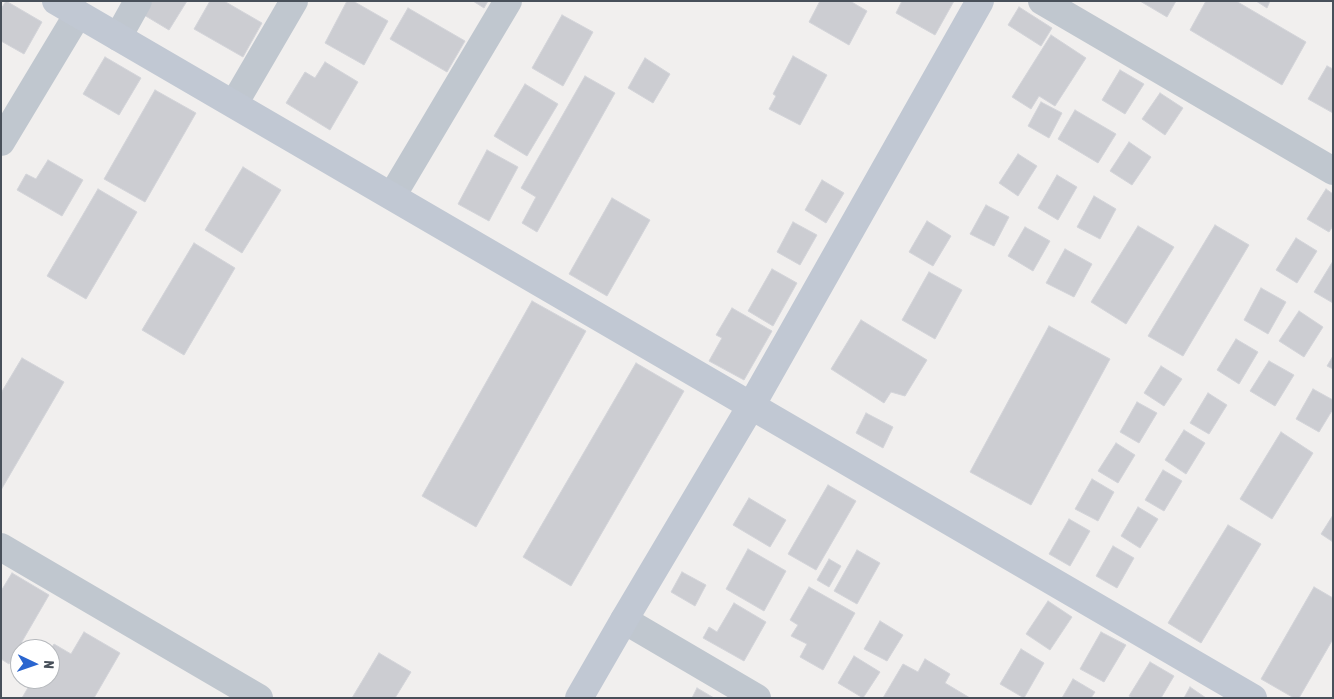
<!DOCTYPE html>
<style>
body{margin:0}
#map{position:relative;width:1334px;height:699px;overflow:hidden;background:#f1efee;font-family:"Asap Condensed",sans-serif}
canvas{display:block}
.frame{position:absolute;inset:0;border:2px solid #48505a;pointer-events:none}
.north{position:absolute;left:10px;top:639px;width:50px;height:50px;box-sizing:border-box;background:#fff;border:1px solid #b6b9bd;border-radius:50%;rotate:93deg;font-size:14px;font-weight:700;line-height:20px;text-align:center;color:#48505a}
.north::after{content:'';display:block;margin:auto;width:18px;height:22px;background:#2a65cf;clip-path:polygon(50% 0,100% 100%,50% 72%,0 100%)}
</style>
<div id="map">
<canvas width="1334" height="699"></canvas>
<div class="frame"></div>
<div class="north">N</div>
</div>
<script>
const ctx = document.querySelector('canvas').getContext('2d');
ctx.lineJoin = 'round';
function paint(path, color) {
  ctx.fillStyle = color;
  ctx.fill(path, 'evenodd');
}
function toPath(rows) {
  const path = new Path2D();
  for (const r of rows) {
    path.moveTo(r[0], r[1]);
    for (let i = 2; i < r.length; i += 2) path.lineTo(r[i], r[i + 1]);
  }
  return path;
}
function trace(path, color, width, dash) {
  ctx.strokeStyle = color;
  ctx.lineWidth = width;
  ctx.lineCap = dash ? 'butt' : 'round';
  ctx.setLineDash(dash || []);
  ctx.stroke(path);
}
const building = toPath([
 [6,1,42,22,24,54,1,41,1,9,6,1],
 [152,1,187,1,169,30,144,15,152,1],
 [210,1,224,1,262,23,243,57,194,29,210,1],
 [347,1,353,1,388,21,364,65,325,43,347,1],
 [473,1,488,1,484,8,473,1],
 [820,1,850,1,867,11,849,45,809,22,820,1],
 [902,1,954,1,935,35,896,13,902,1],
 [1140,1,1176,1,1167,17,1140,1],
 [1206,1,1236,1,1306,42,1282,85,1190,30,1206,1],
 [1256,1,1270,1,1267,8,1256,1],
 [1019,7,1052,28,1041,46,1008,25,1019,7],
 [408,8,465,41,447,72,390,39,408,8],
 [562,15,593,32,563,86,532,68,562,15],
 [1051,35,1086,58,1055,106,1039,96,1031,109,1012,97,1051,35],
 [793,56,827,75,800,125,769,109,776,96,773,94,793,56],
 [105,57,141,78,119,115,83,94,105,57],
 [645,58,670,74,653,103,628,88,645,58],
 [325,62,358,82,330,130,286,103,305,72,315,78,325,62],
 [1327,66,1333,69,1333,113,1308,99,1327,66],
 [1120,70,1144,84,1125,114,1102,100,1120,70],
 [585,76,615,93,537,232,522,223,536,197,521,188,585,76],
 [525,84,558,104,527,156,494,136,525,84],
 [155,90,196,113,145,202,104,179,155,90],
 [1160,93,1183,108,1165,135,1142,119,1160,93],
 [1041,102,1062,113,1049,138,1028,126,1041,102],
 [1075,110,1116,134,1098,163,1058,139,1075,110],
 [1129,142,1151,157,1132,185,1110,171,1129,142],
 [487,150,518,167,489,221,458,204,487,150],
 [1018,154,1037,166,1018,196,999,183,1018,154],
 [48,160,83,180,62,216,17,190,26,174,36,179,48,160],
 [243,167,281,190,242,253,205,230,243,167],
 [1057,175,1077,187,1058,220,1038,208,1057,175],
 [822,180,844,193,826,223,805,210,822,180],
 [98,189,137,212,86,299,47,276,98,189],
 [1326,189,1333,194,1333,226,1329,232,1307,219,1326,189],
 [1094,196,1116,209,1100,239,1077,227,1094,196],
 [612,198,650,220,607,296,569,274,612,198],
 [986,205,1009,217,994,246,970,234,986,205],
 [927,221,951,236,933,266,909,252,927,221],
 [793,222,817,235,800,265,777,252,793,222],
 [1215,225,1249,245,1183,356,1148,336,1215,225],
 [1138,226,1174,247,1126,324,1091,302,1138,226],
 [1025,227,1050,241,1033,271,1008,256,1025,227],
 [1296,238,1317,251,1297,283,1276,270,1296,238],
 [194,243,235,268,184,355,142,330,194,243],
 [1065,249,1092,264,1074,297,1046,283,1065,249],
 [1333,261,1333,303,1314,292,1333,261],
 [772,269,797,283,773,326,748,311,772,269],
 [929,272,962,290,935,339,902,320,929,272],
 [1261,288,1286,302,1268,334,1244,320,1261,288],
 [532,301,586,331,476,527,422,496,532,301],
 [732,308,772,331,744,380,709,361,722,338,716,335,732,308],
 [1299,311,1323,327,1304,357,1279,341,1299,311],
 [861,320,927,360,905,396,891,392,884,403,831,369,861,320],
 [1049,326,1110,359,1031,505,970,472,1049,326],
 [1236,339,1258,352,1239,384,1217,370,1236,339],
 [1333,356,1333,369,1327,366,1333,356],
 [22,358,64,382,1,490,1,393,22,358],
 [1269,361,1294,375,1275,406,1250,391,1269,361],
 [636,363,684,391,571,586,523,557,636,363],
 [1161,366,1182,379,1164,406,1144,393,1161,366],
 [1313,389,1333,400,1333,409,1319,432,1296,419,1313,389],
 [1208,393,1227,405,1209,434,1190,423,1208,393],
 [1137,402,1157,413,1139,443,1120,432,1137,402],
 [866,413,893,427,883,448,856,433,866,413],
 [1184,430,1205,443,1186,474,1165,460,1184,430],
 [1281,432,1313,453,1272,519,1240,499,1281,432],
 [1116,443,1135,455,1118,483,1098,471,1116,443],
 [1163,470,1182,481,1164,511,1145,500,1163,470],
 [1092,479,1114,492,1098,521,1075,509,1092,479],
 [828,485,856,501,816,570,788,554,828,485],
 [749,498,786,520,770,547,733,525,749,498],
 [1138,507,1158,519,1140,548,1121,536,1138,507],
 [1333,515,1333,542,1321,534,1333,515],
 [1069,519,1090,531,1070,566,1049,554,1069,519],
 [1228,525,1261,544,1201,643,1168,623,1228,525],
 [1113,546,1134,558,1117,588,1096,576,1113,546],
 [748,549,786,571,764,611,726,589,748,549],
 [857,550,880,563,857,604,834,591,857,550],
 [829,559,841,566,829,587,817,580,829,559],
 [682,572,706,585,695,606,671,592,682,572],
 [12,573,49,595,9,664,1,659,1,591,12,573],
 [809,587,855,613,823,670,800,657,807,644,791,636,798,625,790,620,809,587],
 [1314,587,1333,598,1333,639,1299,698,1294,698,1261,679,1314,587],
 [1048,601,1072,617,1050,650,1026,634,1048,601],
 [734,603,766,622,744,661,703,638,709,627,717,632,734,603],
 [880,621,903,635,887,661,864,649,880,621],
 [84,632,120,653,94,698,22,698,33,679,50,679,50,650,54,644,71,654,84,632],
 [1101,632,1126,645,1104,682,1080,669,1101,632],
 [1021,649,1044,663,1024,698,1000,684,1021,649],
 [379,653,411,672,395,698,352,698,379,653],
 [854,656,880,672,863,698,838,683,854,656],
 [925,659,950,674,945,683,970,698,883,698,903,664,918,672,925,659],
 [1150,662,1174,676,1161,698,1133,698,1129,696,1150,662],
 [1073,679,1095,692,1091,698,1062,698,1073,679],
 [1190,687,1206,698,1184,698,1190,687],
 [697,688,714,698,692,698,697,688]
]);
paint(building, '#cccdd2');
trace(building, '#d3d4d9', 1);
trace(toPath([
 [1042,1,1333,171],
 [118,37,138,1],
 [234,104,294,1],
 [1,142,78,14],
 [392,196,508,1],
 [1,547,259,698],
 [624,620,757,698]
]), '#c0c7cf', 28);
trace(toPath([
 [56,1,1253,698],
 [579,698,624,620,751,406,980,1]
]), '#c1c8d3', 28);
</script>
